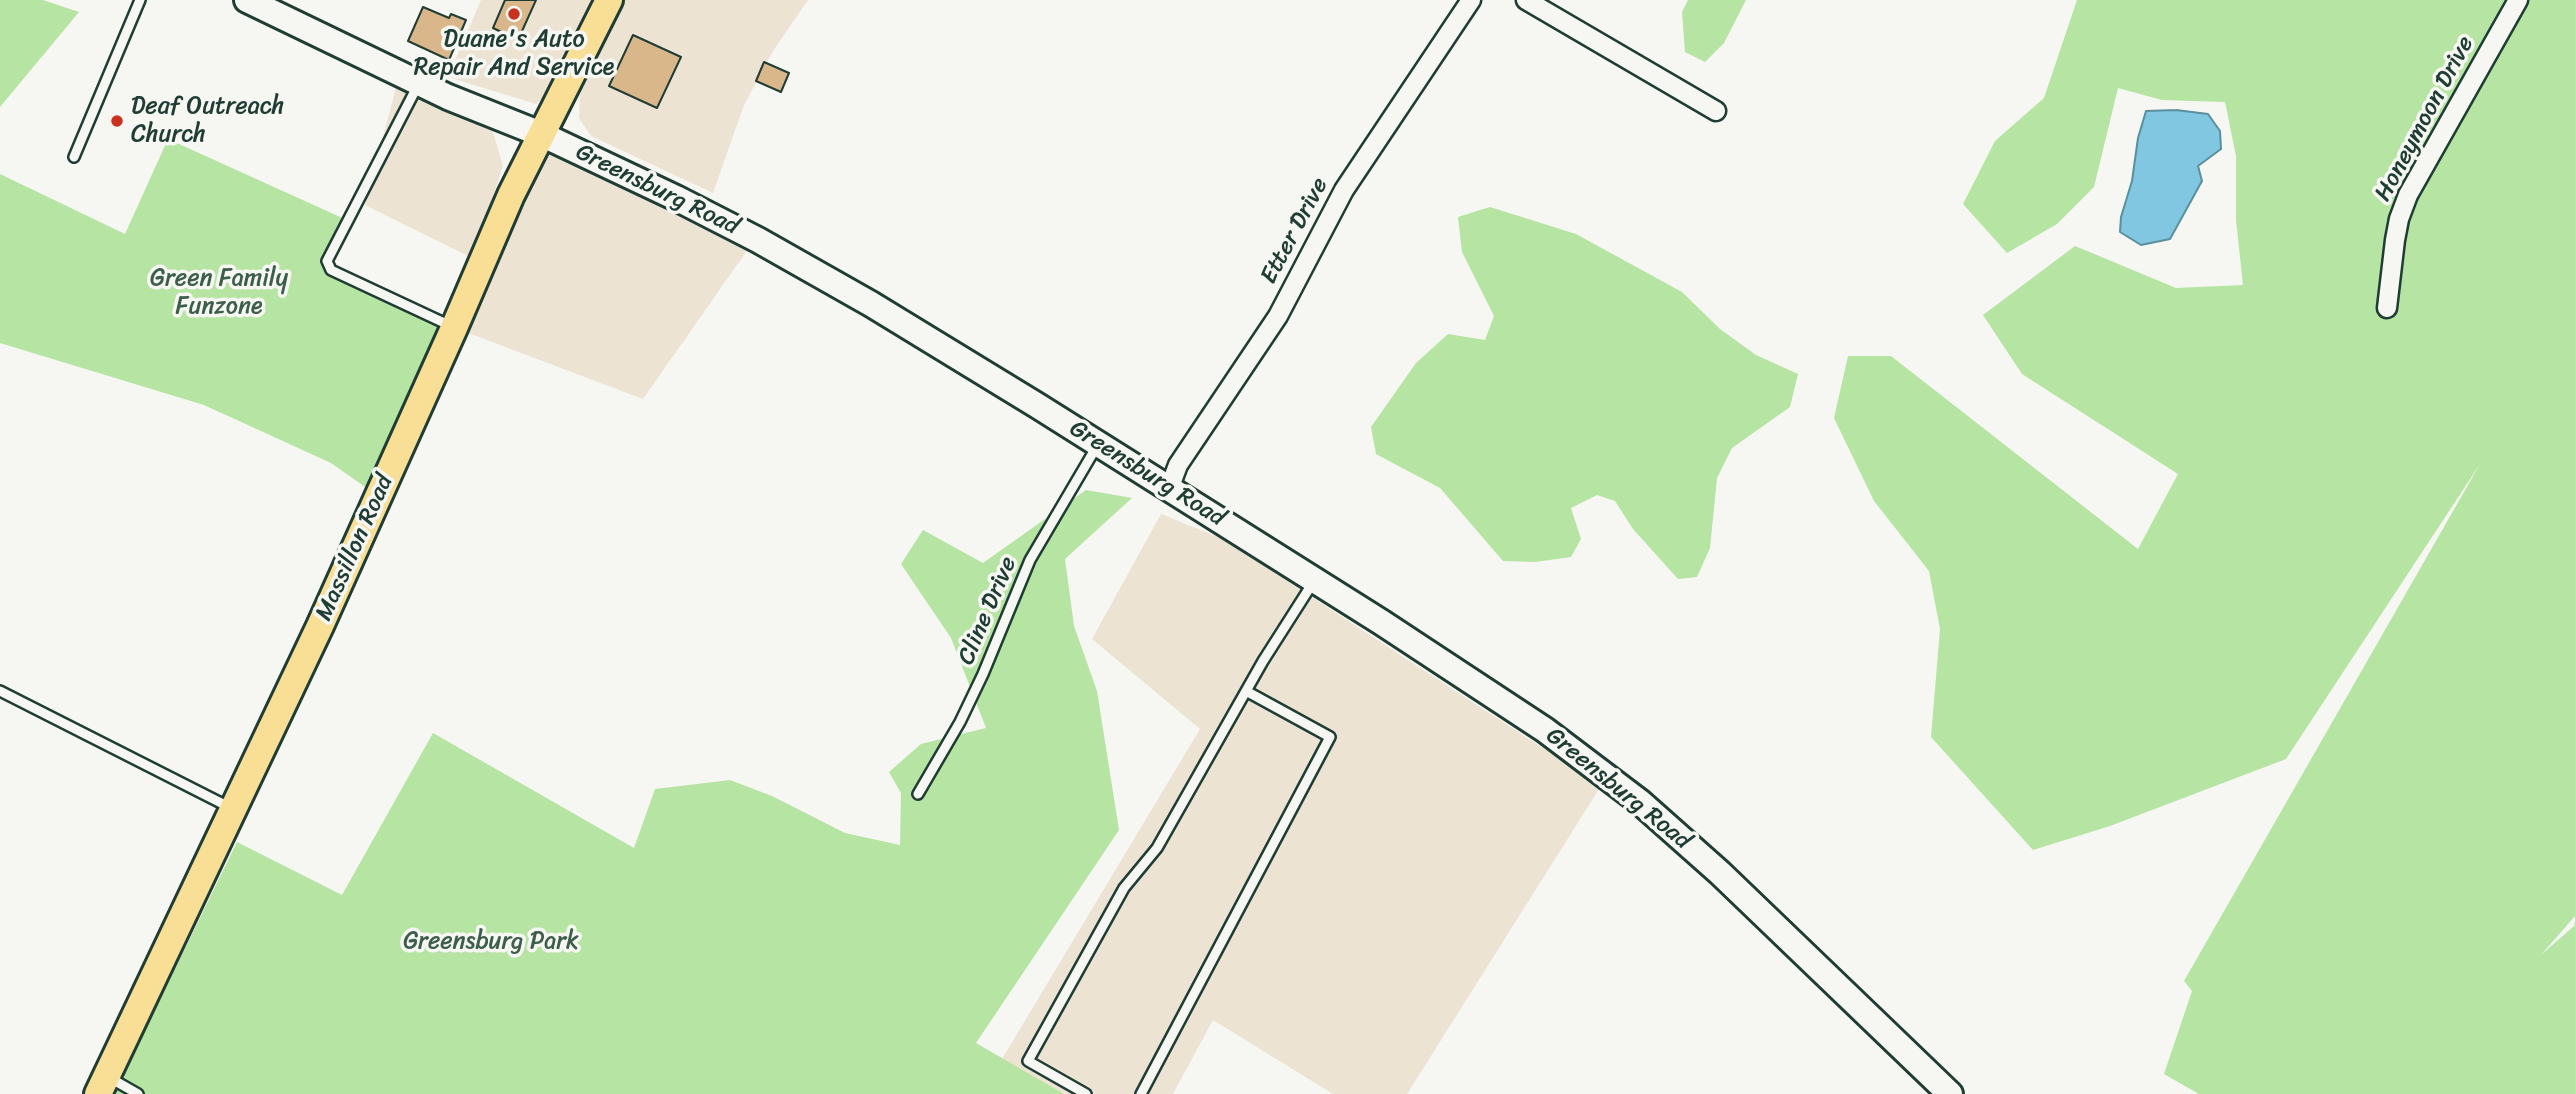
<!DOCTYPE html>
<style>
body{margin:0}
canvas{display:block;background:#f6f6f2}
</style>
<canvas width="2575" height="1094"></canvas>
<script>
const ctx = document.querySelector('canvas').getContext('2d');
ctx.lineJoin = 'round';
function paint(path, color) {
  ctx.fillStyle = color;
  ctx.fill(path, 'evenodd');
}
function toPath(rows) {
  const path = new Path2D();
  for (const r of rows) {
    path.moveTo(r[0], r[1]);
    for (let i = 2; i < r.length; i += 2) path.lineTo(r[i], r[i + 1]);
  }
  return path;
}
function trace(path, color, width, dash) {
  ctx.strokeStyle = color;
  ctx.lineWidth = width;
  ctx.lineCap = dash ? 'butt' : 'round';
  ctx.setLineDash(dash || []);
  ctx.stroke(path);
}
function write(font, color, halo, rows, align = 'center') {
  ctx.font = font + ' Sriracha,sans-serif';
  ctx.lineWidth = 7;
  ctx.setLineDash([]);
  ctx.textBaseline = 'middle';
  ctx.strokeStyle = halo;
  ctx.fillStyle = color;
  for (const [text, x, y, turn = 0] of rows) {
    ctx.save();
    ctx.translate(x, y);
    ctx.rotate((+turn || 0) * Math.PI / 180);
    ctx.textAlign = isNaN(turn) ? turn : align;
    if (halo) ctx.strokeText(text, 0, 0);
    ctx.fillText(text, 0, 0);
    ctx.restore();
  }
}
paint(toPath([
 [481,0,596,0,563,76,536,104,448,77],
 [625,0,808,0,773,51,744,105,713,193,591,136,579,118,581,77],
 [397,84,479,118,493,132,503,166,472,258,365,205],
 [546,142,753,242,643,399,463,331],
 [1161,514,1223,539,1601,786,1407,1094,1333,1094,1213,1020,1173,1094,1064,1094,1002,1059,1200,729,1092,639]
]), '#ede3d3');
paint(toPath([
 [0,0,43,0,79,12,0,107],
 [1688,0,1746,0,1724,43,1705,62,1685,52,1682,12],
 [2077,0,2575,0,2575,916,2541,955,2574,926,2575,921,2575,1094,2199,1094,2164,1074,2192,991,2184,981,2480,464,2286,759,2110,826,2033,850,1931,737,1940,629,1929,571,1874,501,1834,418,1848,356,1891,356,2138,549,2178,474,2022,374,1983,315,2075,246,2176,288,2243,285,2236,220,2236,156,2225,102,2162,100,2118,88,2094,187,2057,224,2007,253,1963,204,1995,141,2044,98],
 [168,139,349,221,327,261,331,270,454,328,378,496,331,463,204,405,0,343,0,174,125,234],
 [1490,207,1576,234,1682,292,1720,329,1756,355,1798,374,1790,407,1732,448,1717,478,1710,548,1697,577,1678,579,1633,529,1615,501,1597,495,1571,508,1581,539,1571,557,1535,562,1503,561,1440,488,1376,454,1371,427,1416,363,1448,334,1485,340,1494,316,1462,252,1458,217],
 [1086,490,1132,498,1065,559,1074,626,1097,691,1119,830,976,1043,1064,1094,114,1094,237,842,342,895,433,733,634,848,655,789,730,780,772,796,845,833,900,845,901,793,889,772,921,744,986,728,951,638,901,564,923,530,983,563]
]), '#b6e4a2');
const water = toPath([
 [2176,110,2208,114,2220,131,2221,149,2198,166,2202,181,2170,239,2141,245,2120,232,2121,217,2132,181,2138,138,2146,111,2176,110]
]);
paint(water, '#81c7e2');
trace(water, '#5a909c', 2);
const building = toPath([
 [505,0,536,0,518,40,493,28,505,0],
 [423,7,449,18,451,14,466,20,449,60,408,41,423,7],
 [633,35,681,57,657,108,609,86,633,35],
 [764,62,789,73,781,92,756,81,764,62]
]);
paint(building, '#d9b78b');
trace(building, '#1f3d34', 2);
const service = toPath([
 [418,85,327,261,331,270,453,327],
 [74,157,140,0],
 [0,691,231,808],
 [918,794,960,722,983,674,1030,560,1097,446],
 [110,1078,138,1094],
 [1086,1094,1028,1061,1124,888,1157,848,1263,661,1314,581],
 [1141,1094,1330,737,1246,691]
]);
const minor = toPath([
 [1526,0,1716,111],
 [2387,308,2395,240,2399,219,2408,195,2518,0],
 [1169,489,1178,465,1278,316,1344,190,1471,0]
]);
const secondary = toPath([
 [247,0,448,97,543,135,676,198,758,240,871,304,1038,406,1381,622,1545,730,1640,802,1720,873,1950,1094]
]);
const primary = toPath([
 [98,1094,320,626,454,328,511,195,609,0]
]);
trace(service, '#1f3d34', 14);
trace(minor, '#1f3d34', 23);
trace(secondary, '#1f3d34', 30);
trace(primary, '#1f3d34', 32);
trace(service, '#f6f6f2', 9);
trace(minor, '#f6f6f2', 18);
trace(secondary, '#f6f6f2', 24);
trace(primary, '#f9df96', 26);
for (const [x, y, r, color] of [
 [514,14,7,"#c8321e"],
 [117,121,7,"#c8321e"]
]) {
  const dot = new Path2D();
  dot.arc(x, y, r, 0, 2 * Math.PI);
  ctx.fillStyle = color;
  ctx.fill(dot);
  trace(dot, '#f6f6f2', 2.5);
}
write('24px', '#1f3d34', '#f6f6f2', [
 ["Duane's Auto",514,40],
 ["Repair And Service",514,68],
 ["Deaf Outreach",131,107,"left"],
 ["Church",131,135,"left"]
]);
write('24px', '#1f3d34', '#f6f6f2', [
 ["Honeymoon Drive",2425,119,-62],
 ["Greensburg Road",657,190,26],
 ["Etter Drive",1295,231,-62],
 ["Greensburg Road",1147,474,32],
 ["Massillon Road",355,548,-66],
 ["Cline Drive",988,611,-67],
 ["Greensburg Road",1618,789,39]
]);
write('24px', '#3d5e4a', '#f6f6f2', [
 ["Green Family",219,279],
 ["Funzone",219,307],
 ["Greensburg Park",491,942]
]);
</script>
